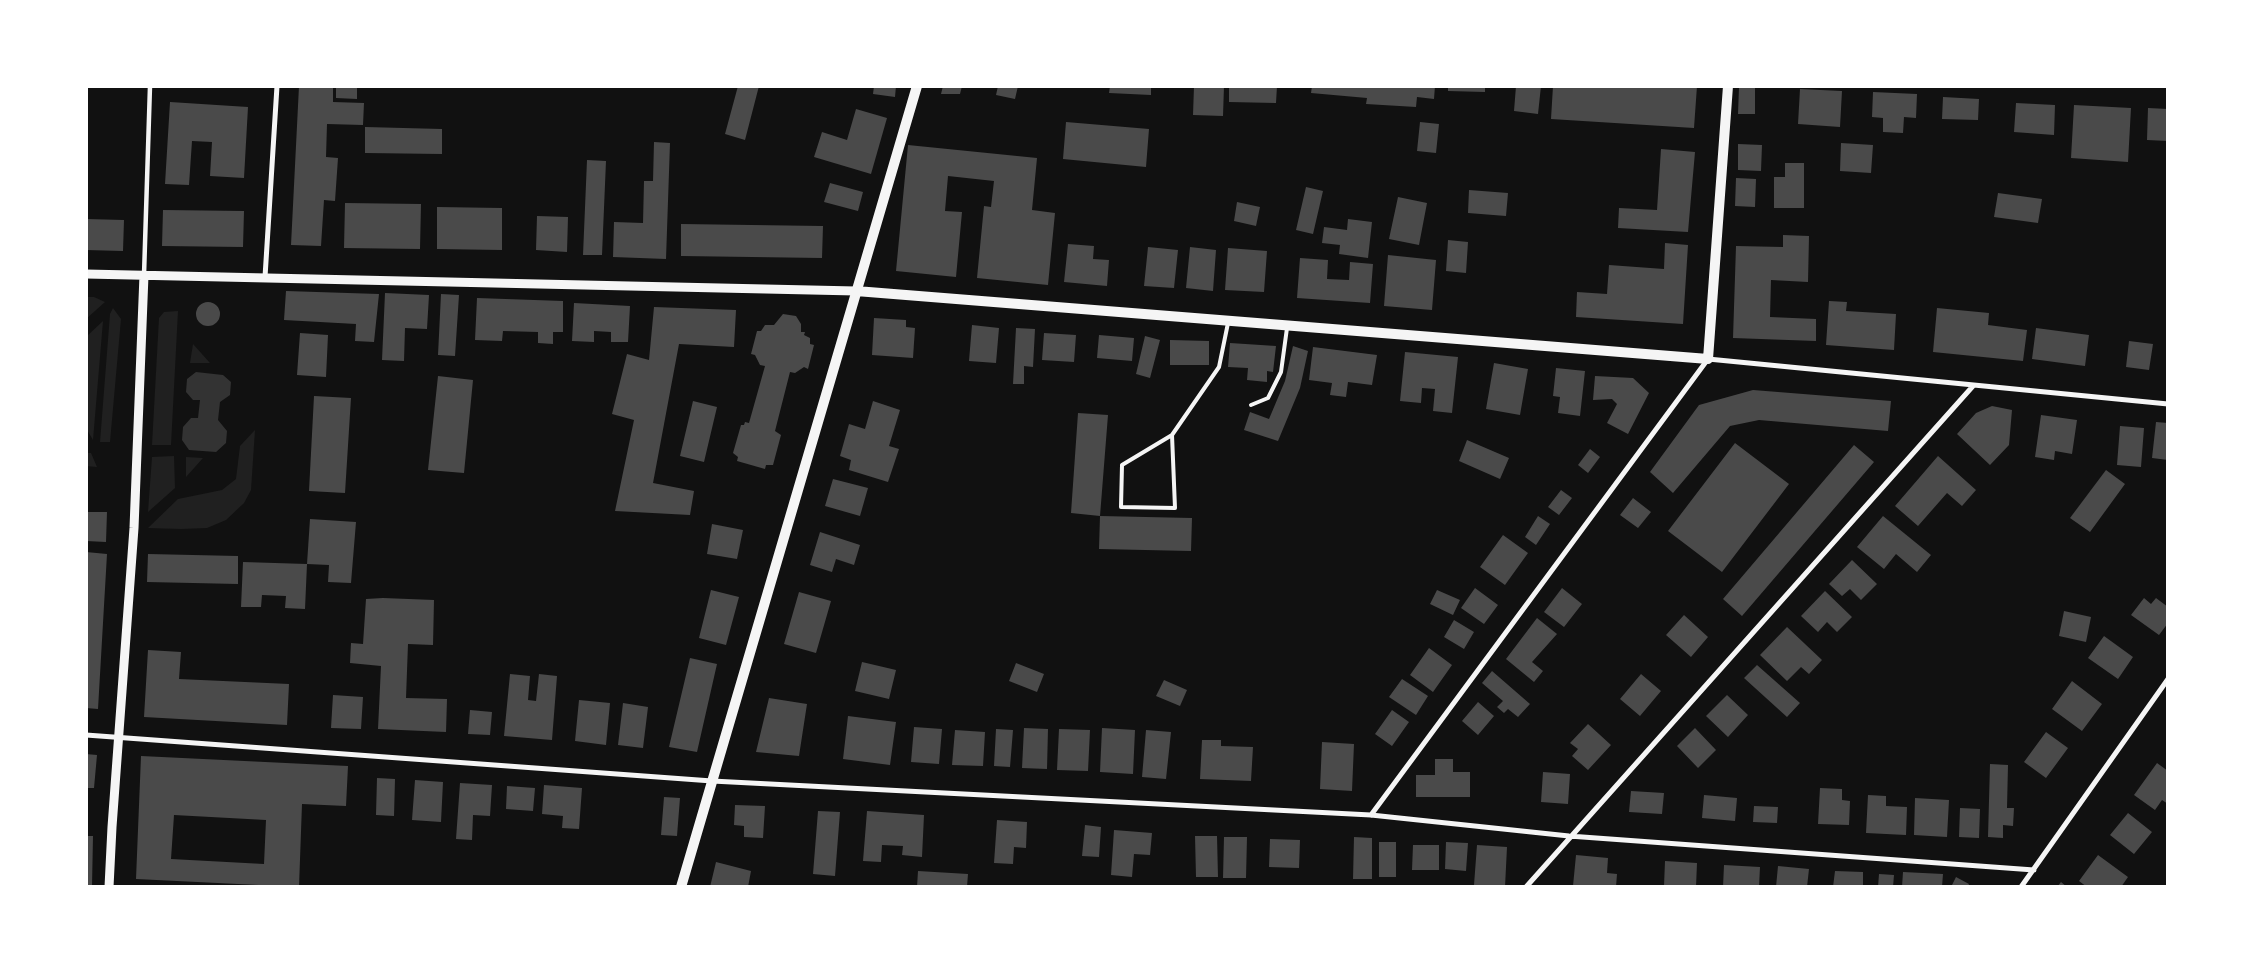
<!DOCTYPE html>
<style>
body{margin:0}
#map{position:relative;width:2254px;height:973px;overflow:hidden;background:#111;font-family:"Alegreya Sans",sans-serif}
canvas{display:block}
.frame{position:absolute;inset:0;border:88px solid #fff;pointer-events:none}
</style>
<div id="map">
<canvas width="2254" height="973"></canvas>
<div class="frame"></div>
</div>
<script>
const ctx = document.querySelector('canvas').getContext('2d');
ctx.lineJoin = 'round';
function paint(path, color) {
  ctx.fillStyle = color;
  ctx.fill(path, 'evenodd');
}
function toPath(rows) {
  const path = new Path2D();
  for (const r of rows) {
    if (r.length === 3) {
      path.moveTo(r[0] + r[2], r[1]);
      path.arc(r[0], r[1], r[2], 0, 2 * Math.PI);
      continue;
    }
    path.moveTo(r[0], r[1]);
    for (let i = 2; i < r.length; i += 2) path.lineTo(r[i], r[i + 1]);
  }
  return path;
}
function trace(path, color, width, dash) {
  ctx.strokeStyle = color;
  ctx.lineWidth = width;
  ctx.lineCap = dash ? 'butt' : 'round';
  ctx.setLineDash(dash || []);
  ctx.stroke(path);
}
paint(toPath([
 [86,297,94,297,105,302,86,319],
 [113,308,121,319,110,442,100,442,110,314],
 [178,311,171,445,152,445,159,318,164,312],
 [103,321,93,440,86,428,86,337],
 [193,344,210,363,190,363],
 [255,430,251,490,244,503,226,520,207,528,181,529,148,528,178,499,222,490,236,479,240,446],
 [86,453,91,453,97,467,86,466],
 [174,456,175,488,148,512,152,457],
 [186,457,203,458,186,477]
]), '#202020');
paint(toPath([
 [196,372,223,375,231,382,230,395,220,402,218,420,227,431,226,443,216,452,189,450,182,440,183,427,191,418,198,418,200,400,193,400,186,392,187,379]
]), '#333');
paint(toPath([
 [299,86,333,86,333,102,364,103,363,125,327,124,326,157,338,158,335,201,324,200,321,246,291,245],
 [336,86,357,86,357,99,336,98],
 [738,86,759,86,745,140,725,134],
 [874,86,896,86,895,97,873,94],
 [943,86,962,86,960,94,941,94],
 [998,86,1018,86,1015,99,996,95],
 [1110,86,1151,86,1151,95,1109,93],
 [1194,86,1224,86,1223,116,1193,115],
 [1229,86,1277,86,1276,103,1229,102],
 [1312,86,1435,86,1434,99,1417,97,1416,107,1366,104,1367,98,1311,93],
 [1448,86,1485,86,1485,92,1448,91],
 [1516,86,1541,86,1538,114,1514,111],
 [1553,86,1697,86,1694,128,1551,119],
 [1739,87,1755,88,1755,114,1738,114],
 [1800,89,1842,91,1840,127,1798,124],
 [1873,92,1917,94,1916,118,1904,117,1903,133,1883,132,1883,118,1872,117],
 [1943,97,1979,99,1978,120,1942,119],
 [170,102,248,107,244,178,210,176,212,142,192,141,189,185,165,184],
 [2016,103,2055,105,2054,135,2014,132],
 [2074,105,2131,108,2128,162,2071,158],
 [2148,108,2168,109,2168,141,2147,140],
 [856,109,887,118,871,174,814,157,822,132,847,140],
 [1066,122,1149,129,1146,167,1063,159],
 [1420,122,1439,124,1436,153,1417,151],
 [365,127,442,129,442,154,365,153],
 [654,142,670,143,666,259,613,257,614,222,643,223,644,181,653,181],
 [1841,143,1873,145,1871,173,1840,171],
 [1738,144,1762,145,1761,171,1738,170],
 [908,145,1037,158,1032,210,1055,213,1048,285,977,278,984,206,991,207,994,181,948,176,945,211,962,212,956,277,896,271],
 [1661,149,1695,152,1688,232,1618,228,1619,208,1657,210],
 [587,160,606,161,602,255,583,255],
 [1785,163,1804,163,1804,208,1774,208,1774,177,1785,177],
 [1736,178,1756,179,1755,207,1735,206],
 [830,183,863,192,858,211,824,202],
 [1306,187,1323,191,1313,234,1296,230],
 [1469,190,1508,193,1506,216,1468,213],
 [1998,193,2042,199,2038,223,1994,217],
 [1398,197,1427,203,1419,245,1389,239],
 [1237,202,1260,207,1256,226,1234,221],
 [345,203,421,204,420,249,344,248],
 [437,207,502,208,502,250,437,249],
 [163,210,244,211,243,247,162,246],
 [537,216,568,217,567,252,536,250],
 [86,219,124,220,123,251,86,250],
 [1348,219,1372,222,1368,258,1339,254,1340,245,1322,243,1324,227,1347,230],
 [681,224,823,226,822,258,681,256],
 [1783,235,1809,236,1808,282,1771,280,1770,317,1816,319,1816,341,1733,338,1736,246,1783,247],
 [1448,240,1468,242,1466,273,1446,271],
 [1665,243,1688,245,1683,324,1576,317,1577,292,1607,294,1609,265,1664,269],
 [1068,244,1094,246,1093,259,1109,260,1107,286,1064,282],
 [1148,247,1178,250,1174,288,1144,286],
 [1190,247,1216,250,1213,291,1186,288],
 [1228,248,1267,251,1264,292,1225,290],
 [1388,255,1436,260,1432,310,1384,306],
 [1300,258,1328,260,1327,279,1349,280,1350,262,1373,264,1370,303,1297,298],
 [286,291,379,294,374,342,355,341,356,324,284,320],
 [385,293,429,295,427,329,405,328,404,361,382,360],
 [441,294,459,295,455,356,438,355],
 [477,298,563,301,563,332,553,332,553,344,538,343,538,332,503,331,502,341,475,340],
 [1829,301,1847,302,1846,311,1896,314,1894,350,1826,345],
 [208,314,12],
 [574,303,630,306,628,342,611,342,611,332,594,331,594,342,572,341],
 [654,307,736,310,734,347,679,344,653,483,694,491,690,515,615,511,634,420,612,414,627,354,649,360],
 [1937,308,1989,313,1988,325,2027,330,2023,361,1933,352],
 [783,314,796,316,801,324,801,332,805,332,804,335,810,338,810,344,814,345,808,369,804,367,795,373,790,372,775,431,781,435,773,465,766,465,765,469,737,461,738,457,733,453,741,425,744,425,745,422,749,423,765,366,760,365,755,355,751,354,757,331,761,331,765,325,774,325],
 [874,318,906,320,906,327,915,328,913,358,872,355],
 [972,325,999,328,996,363,969,361],
 [1016,328,1035,329,1033,367,1024,366,1024,384,1013,384],
 [2036,328,2089,335,2085,366,2032,359],
 [300,333,328,335,326,377,297,375],
 [1044,333,1076,335,1074,362,1042,360],
 [1099,335,1134,338,1132,361,1097,358],
 [1145,336,1160,340,1150,378,1136,374],
 [1170,340,1209,341,1209,365,1170,365],
 [2129,341,2153,344,2149,370,2126,367],
 [1230,343,1276,346,1273,372,1267,371,1267,382,1247,380,1248,368,1228,367],
 [1293,346,1308,351,1300,388,1278,441,1244,430,1250,412,1269,419,1285,381],
 [1313,347,1377,355,1372,385,1348,382,1346,397,1330,395,1332,383,1309,380],
 [1405,352,1458,357,1452,413,1433,411,1435,389,1422,388,1421,403,1400,401],
 [1494,363,1528,369,1520,415,1486,409],
 [1556,368,1585,371,1580,416,1558,413,1560,397,1553,396],
 [438,376,473,380,464,473,428,470],
 [1595,376,1633,378,1649,393,1628,434,1607,423,1617,404,1612,399,1593,400],
 [1753,390,1891,401,1888,431,1759,420,1730,426,1673,493,1650,472,1699,405],
 [314,396,351,398,345,493,309,491],
 [693,401,717,407,704,462,680,456],
 [873,401,900,410,889,446,899,449,888,482,849,470,851,460,840,456,849,424,865,429],
 [1992,406,2012,410,2009,445,1990,465,1957,434,1976,413],
 [1078,413,1108,415,1100,516,1192,518,1191,551,1099,549,1100,516,1071,513],
 [2041,415,2077,420,2072,454,2055,451,2054,460,2035,457],
 [2156,422,2168,423,2168,460,2152,458],
 [2120,426,2144,428,2141,467,2117,465],
 [1467,440,1509,458,1500,479,1459,461],
 [1735,443,1789,484,1722,572,1668,531],
 [1854,445,1874,462,1742,616,1723,599],
 [1590,449,1600,457,1588,473,1578,465],
 [1938,456,1976,490,1962,506,1947,493,1918,526,1895,506],
 [2106,470,2125,484,2090,532,2070,518],
 [833,479,868,488,860,516,825,506],
 [86,488,88,488,88,505,86,505],
 [1561,490,1572,498,1559,515,1548,507],
 [1633,498,1651,512,1638,528,1620,515],
 [86,512,107,512,106,542,86,541],
 [1538,516,1550,524,1536,545,1525,537],
 [1883,516,1931,555,1917,572,1896,554,1884,569,1857,547],
 [310,519,356,522,351,583,328,582,329,565,307,564],
 [712,524,743,530,737,559,707,554],
 [820,532,860,545,854,565,836,559,832,572,810,565],
 [1503,535,1528,553,1505,585,1480,567],
 [86,552,107,554,98,709,86,708],
 [148,554,238,556,238,584,147,582],
 [1852,560,1877,584,1861,600,1850,589,1842,596,1829,584],
 [243,562,307,564,305,609,285,608,286,596,262,595,261,607,241,607],
 [1475,588,1498,605,1484,624,1461,608],
 [1562,588,1582,604,1564,627,1544,612],
 [711,590,739,597,726,645,699,638],
 [1437,590,1460,600,1453,615,1430,604],
 [1825,591,1852,617,1837,632,1827,622,1818,632,1801,616],
 [799,592,831,601,816,653,784,644],
 [383,598,434,600,433,645,408,644,406,698,447,699,446,732,378,729,381,666,350,663,351,643,363,644,366,599],
 [2144,598,2151,604,2156,598,2168,607,2168,623,2159,635,2131,615],
 [2064,611,2091,617,2086,642,2059,636],
 [1684,615,1708,637,1691,657,1666,635],
 [1537,618,1557,634,1532,662,1543,671,1534,682,1506,659],
 [1454,620,1474,632,1464,649,1444,637],
 [1787,627,1822,660,1809,674,1801,667,1787,681,1760,655],
 [2104,636,2133,657,2118,679,2088,658],
 [1429,648,1452,665,1433,692,1410,675],
 [148,650,181,652,179,679,289,684,287,725,144,717],
 [690,658,717,664,697,752,669,747],
 [862,662,896,670,889,699,855,691],
 [1016,663,1044,674,1037,692,1009,681],
 [1757,665,1800,703,1787,717,1744,678],
 [1492,671,1530,704,1518,717,1508,709,1504,713,1497,707,1503,701,1482,683],
 [510,674,530,676,528,700,536,701,539,674,557,676,552,740,504,736],
 [1641,674,1661,691,1640,716,1620,699],
 [1402,679,1428,696,1416,715,1389,697],
 [1164,680,1187,690,1180,706,1156,696],
 [2072,681,2102,704,2082,731,2052,709],
 [333,695,363,697,361,729,331,728],
 [1727,695,1748,715,1728,737,1706,716],
 [769,698,807,704,799,756,756,752],
 [579,700,610,703,606,745,575,741],
 [1478,702,1494,716,1478,735,1462,721],
 [623,703,648,707,643,748,618,745],
 [470,710,492,712,490,735,468,734],
 [1392,710,1409,722,1392,746,1375,734],
 [848,716,896,722,890,765,843,759],
 [1588,724,1611,745,1588,770,1572,756,1578,749,1570,743],
 [914,727,942,729,939,764,911,762],
 [1024,728,1048,729,1047,769,1022,768],
 [1102,728,1135,730,1133,774,1100,772],
 [1695,728,1716,750,1698,768,1677,746],
 [996,729,1013,730,1010,767,994,766],
 [1059,729,1090,730,1088,771,1057,770],
 [955,730,985,732,983,766,952,765],
 [1146,730,1171,732,1166,779,1142,777],
 [2046,732,2068,748,2046,778,2024,762],
 [1202,740,1221,740,1221,746,1253,747,1251,781,1200,779],
 [1322,742,1354,744,1352,791,1320,789],
 [86,754,97,755,94,788,86,788],
 [141,756,348,766,346,806,302,804,299,887,136,879],
 [174,815,266,820,264,864,171,859],
 [1435,759,1453,759,1453,772,1470,772,1470,797,1416,797,1416,775,1435,775],
 [2157,763,2168,771,2168,804,2162,800,2155,810,2134,795],
 [1990,764,2008,765,2007,808,2014,808,2013,826,2003,825,2003,838,1988,837],
 [1543,772,1570,774,1568,804,1541,802],
 [377,778,395,779,394,816,376,815],
 [415,780,443,782,441,822,412,820],
 [460,783,492,785,490,816,473,815,472,840,456,839],
 [544,785,582,788,579,829,562,828,563,816,542,814],
 [507,786,535,788,533,811,506,809],
 [1820,788,1842,789,1842,800,1850,801,1849,825,1818,824],
 [1631,791,1664,793,1662,814,1629,812],
 [1704,795,1737,798,1735,821,1702,818],
 [1868,795,1886,796,1886,806,1907,807,1906,835,1866,833],
 [664,797,680,798,677,836,661,835],
 [1915,798,1949,800,1947,837,1914,835],
 [735,805,765,806,763,838,744,837,744,826,734,825],
 [1754,806,1778,807,1777,823,1753,822],
 [1960,808,1980,809,1979,838,1959,837],
 [818,811,840,812,835,876,813,874],
 [867,811,924,815,922,857,902,855,903,846,882,845,881,862,863,861],
 [2128,813,2152,832,2134,854,2110,835],
 [997,820,1027,822,1026,848,1014,847,1013,864,994,863],
 [1085,825,1101,827,1099,857,1082,856],
 [1114,830,1152,833,1150,855,1134,854,1132,877,1111,875],
 [86,836,93,836,92,887,86,887],
 [1195,836,1217,836,1218,877,1196,877],
 [1224,837,1247,837,1246,878,1223,878],
 [1354,837,1372,838,1372,879,1353,879],
 [1270,839,1300,840,1299,868,1269,867],
 [1379,842,1396,842,1396,877,1379,877],
 [1446,842,1468,843,1466,871,1445,869],
 [1413,845,1439,845,1439,870,1412,870],
 [1477,845,1507,847,1505,887,1474,885],
 [1576,855,1608,858,1607,873,1617,874,1616,887,1573,886],
 [2098,855,2128,877,2121,887,2087,887,2079,881],
 [1665,861,1697,863,1696,887,1664,886],
 [716,862,751,871,748,887,710,887],
 [1724,865,1760,867,1759,887,1723,887],
 [1778,866,1809,869,1807,887,1776,887],
 [918,871,968,874,967,887,917,887],
 [1835,871,1863,872,1863,887,1833,887],
 [1903,872,1943,874,1942,887,1902,887],
 [1879,874,1894,875,1893,887,1878,887],
 [1956,877,1969,884,1968,887,1951,887],
 [2061,882,2067,887,2057,887]
]), '#4a4a4a');
trace(toPath([
 [1251,405,1268,398,1281,372,1287,328],
 [1172,435,1175,508,1121,507,1122,465,1172,435,1219,367,1228,323]
]), '#f5f5f5', 4);
trace(toPath([
 [144,275,150,86]
]), '#f5f5f5', 4.5);
trace(toPath([
 [265,277,277,86],
 [86,735,712,781,1371,815,1569,836,2034,870],
 [1371,815,1708,359,2168,404],
 [1526,887,1973,386],
 [2021,887,2168,679]
]), '#f5f5f5', 5);
trace(toPath([
 [86,274,856,291],
 [109,887,112,827,134,528,144,275]
]), '#f5f5f5', 9);
trace(toPath([
 [856,291,1708,359,1728,86],
 [681,887,917,86]
]), '#f5f5f5', 10);
</script>
